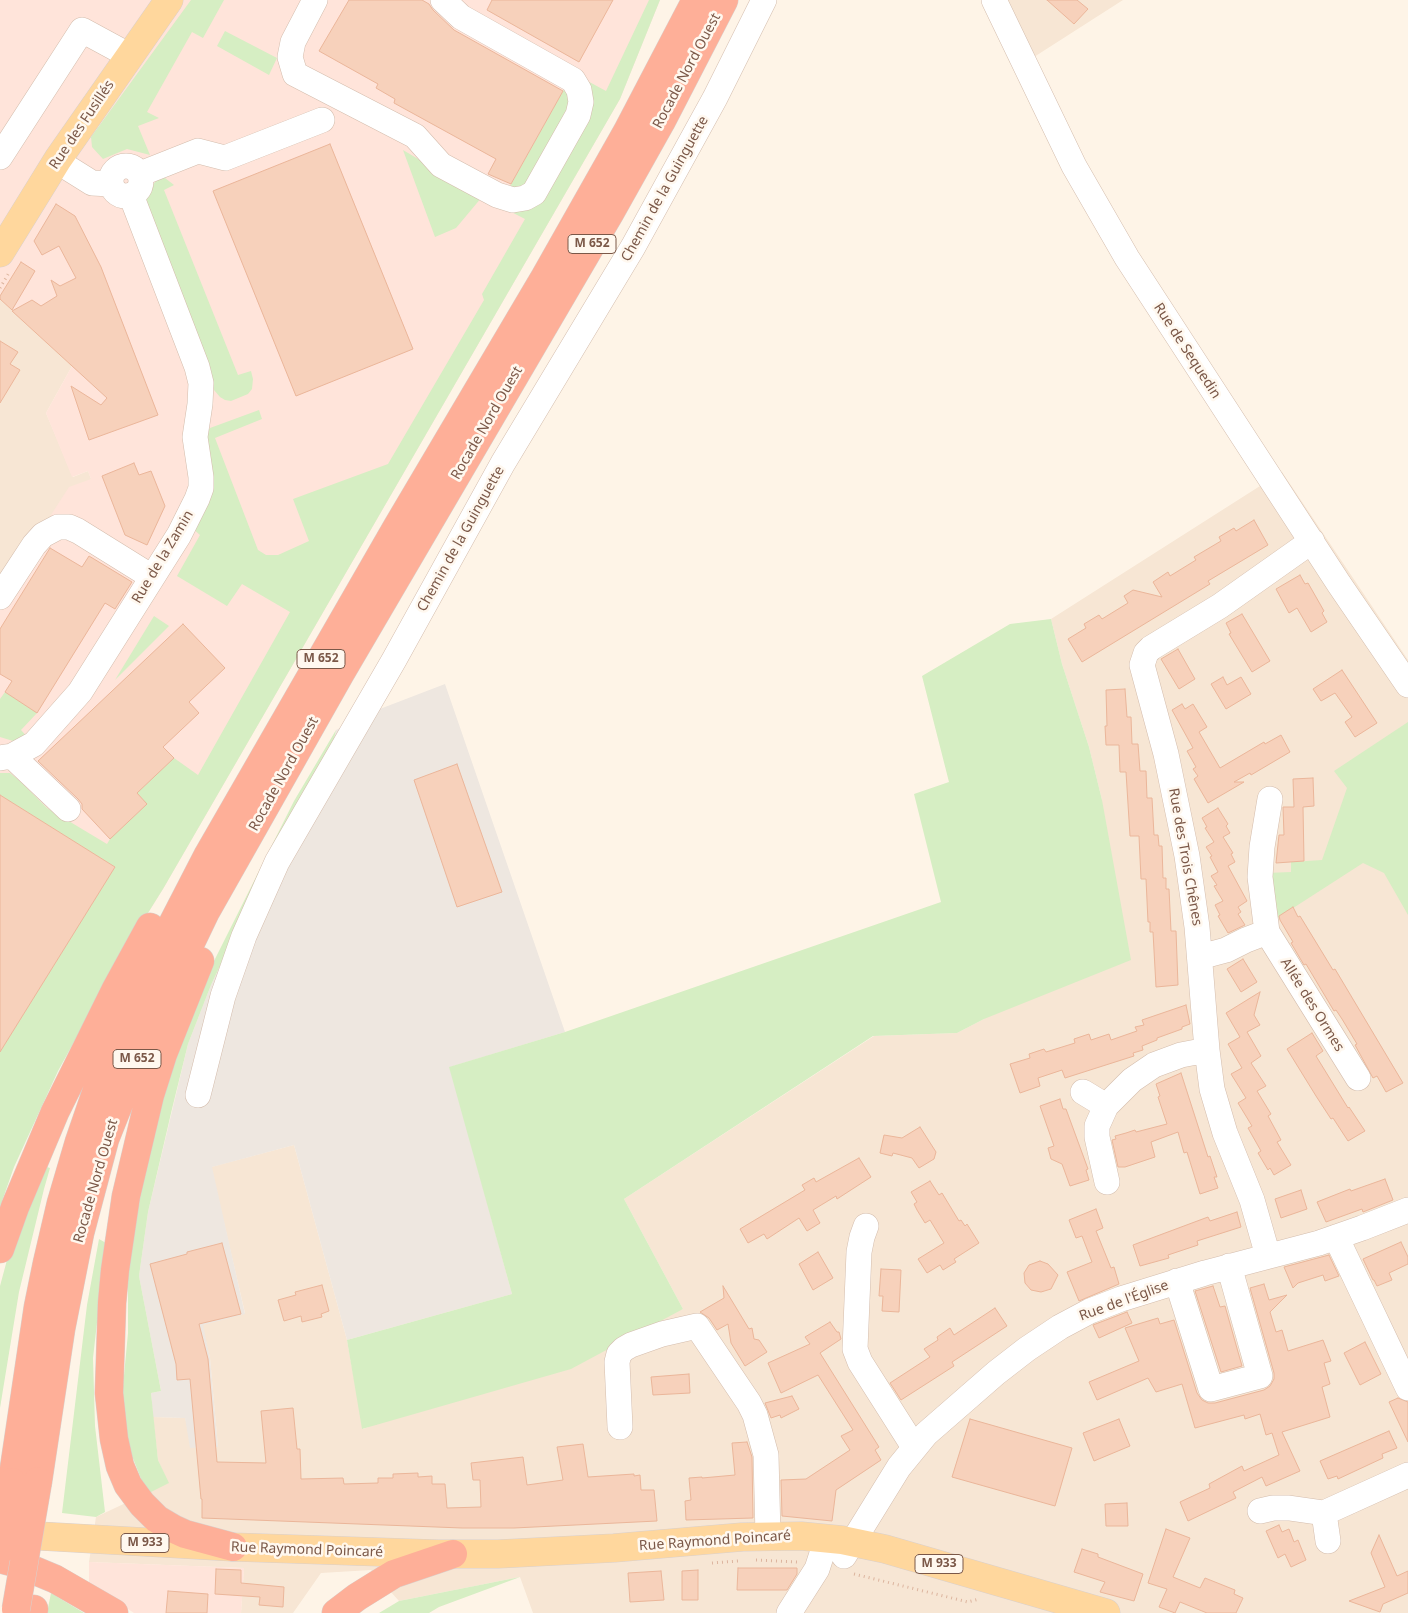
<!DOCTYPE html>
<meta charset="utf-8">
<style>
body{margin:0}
canvas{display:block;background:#fef4e7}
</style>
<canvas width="1408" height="1613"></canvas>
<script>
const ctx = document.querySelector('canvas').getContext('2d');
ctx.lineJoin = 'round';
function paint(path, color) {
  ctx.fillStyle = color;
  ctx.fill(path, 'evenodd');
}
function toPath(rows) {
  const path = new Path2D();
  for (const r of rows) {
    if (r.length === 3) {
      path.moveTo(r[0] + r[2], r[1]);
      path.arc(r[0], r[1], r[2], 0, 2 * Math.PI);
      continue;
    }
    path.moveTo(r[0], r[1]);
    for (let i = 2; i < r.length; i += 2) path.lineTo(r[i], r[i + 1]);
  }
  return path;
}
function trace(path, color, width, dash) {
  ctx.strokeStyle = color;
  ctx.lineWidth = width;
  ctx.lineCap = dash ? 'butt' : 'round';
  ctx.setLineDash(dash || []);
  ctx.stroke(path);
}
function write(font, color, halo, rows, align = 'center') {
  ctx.font = font + ' "Noto Sans",sans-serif';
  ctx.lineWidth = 5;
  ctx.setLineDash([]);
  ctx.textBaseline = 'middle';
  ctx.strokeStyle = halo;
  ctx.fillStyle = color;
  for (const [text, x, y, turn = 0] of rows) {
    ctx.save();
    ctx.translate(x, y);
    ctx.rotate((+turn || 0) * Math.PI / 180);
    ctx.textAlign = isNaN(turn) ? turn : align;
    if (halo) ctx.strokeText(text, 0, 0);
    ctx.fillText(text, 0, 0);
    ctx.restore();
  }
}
paint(toPath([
 [983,0,1123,0,1034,57],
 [0,299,72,366,46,413,73,477,88,471,91,479,0,594],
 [1282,472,1408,660,1408,1613,533,1613,520,1577,399,1601,371,1570,321,1573,293,1613,241,1613,244,1568,89,1562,96,1517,168,1483,158,1460,153,1417,185,1418,196,1448,218,1447,210,1358,202,1325,245,1313,211,1167,294,1145,347,1340,363,1429,683,1309,624,1199,874,1036,957,1033,984,1019,1102,800,1089,747,1062,664,1051,619]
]), '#f7e6d4');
paint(toPath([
 [0,0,660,0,620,99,163,889,42,1084,0,1186,0,594,69,487,91,479,88,471,72,477,46,413,72,366,0,299],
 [89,1562,244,1568,241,1613,134,1613,89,1583]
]), '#ffe4da');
paint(toPath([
 [445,684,565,1032,450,1067,512,1294,347,1340,294,1145,212,1167,245,1314,203,1325,210,1358,218,1447,190,1448,185,1418,153,1417,151,1393,161,1391,139,1276,148,1212,188,1044,211,985,235,934,331,753,336,730,372,712]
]), '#eee7e0');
paint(toPath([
 [191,0,224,0,203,38,192,32,147,112,159,118,138,126,150,155,127,149,103,159,92,147,91,137],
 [649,0,660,0,620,99,163,889,121,956,58,1071,14,1167,0,1207,0,1052,115,867,0,795,0,773,10,773,20,781,47,808,107,844,110,839,147,804,137,793,174,758,198,775,290,612,242,584,227,606,177,576,200,535,191,527,204,438,210,428,259,410,262,419,215,438,258,550,266,555,278,555,309,541,293,499,388,464,484,300,482,294,525,219,482,197,456,228,435,237,403,150,482,197,525,209,582,78,606,91],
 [225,31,277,58,269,75,217,46],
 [567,84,572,104,530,187,508,190],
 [159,178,165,178,174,185,164,190,238,375,251,371,253,379,252,389,248,394,231,401,225,400,220,397,214,390,210,381,143,203,151,187,156,181],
 [154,616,169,626,115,680],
 [1051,619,1062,664,1089,747,1102,800,1131,960,984,1019,957,1033,873,1036,624,1199,683,1309,571,1369,362,1429,347,1340,512,1294,449,1067,565,1032,941,902,914,794,949,782,922,676,1010,624],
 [5,692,37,713,21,730,30,740,13,741,0,737,0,699],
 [1408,722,1408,915,1384,873,1363,863,1273,921,1266,873,1291,872,1291,862,1322,860,1347,788,1334,771],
 [336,730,331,753,235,934,211,985,188,1044,172,1109,148,1212,139,1276,161,1391,151,1393,158,1460,169,1483,147,1494,127,1443,122,1397,128,1333,128,1272,147,1155,175,1058,213,963,294,801],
 [44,1166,50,1168,44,1189,19,1292,0,1408,0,1286,14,1234],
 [99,1239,106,1243,93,1358,95,1426,105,1512,96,1517,62,1513,87,1305],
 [520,1577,439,1607,429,1613,379,1613,399,1601],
 [51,1593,84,1613,47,1613]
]), '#d6eec3');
const building = toPath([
 [349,0,422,0,429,4,433,10,454,30,563,91,511,184,488,174,496,159,394,103,395,99,376,88,378,84,319,51,349,0],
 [492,0,613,0,579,62,487,10,492,0],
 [1047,0,1077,0,1088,9,1074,24,1047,0],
 [330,144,413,349,296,396,213,191,330,144],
 [56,204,75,216,101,267,158,415,89,440,71,386,101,405,107,398,12,311,32,300,41,306,57,296,51,280,60,286,76,278,59,246,42,255,34,241,56,204],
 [21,262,35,271,12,310,0,299,0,296,21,262],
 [0,341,18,352,10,364,20,370,0,403,0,341],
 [134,463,139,475,151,471,165,506,147,545,125,535,102,476,134,463],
 [1254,520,1268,545,1208,581,1210,584,1082,662,1068,639,1086,628,1084,624,1099,615,1102,619,1128,603,1124,596,1133,590,1162,597,1153,582,1168,572,1170,576,1196,560,1194,557,1221,541,1219,537,1234,528,1236,531,1254,520],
 [50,548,82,567,89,556,132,582,115,609,105,603,37,713,5,692,12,681,0,674,0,629,50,548],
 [1300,575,1305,584,1308,583,1324,611,1322,613,1327,622,1311,632,1297,608,1289,613,1276,589,1300,575],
 [1242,614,1270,661,1252,672,1229,634,1231,633,1226,623,1242,614],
 [183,624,225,668,189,702,199,713,163,747,174,758,137,793,147,804,110,839,82,809,82,804,78,799,38,761,183,624],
 [1178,649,1195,679,1179,689,1161,659,1178,649],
 [1342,670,1377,723,1355,737,1345,722,1352,717,1335,693,1321,701,1313,689,1342,670],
 [1223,677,1227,685,1241,677,1251,694,1226,709,1211,684,1223,677],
 [1125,689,1127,717,1131,717,1132,744,1138,744,1140,771,1146,771,1147,798,1152,798,1154,835,1158,835,1159,846,1162,846,1163,878,1166,878,1166,889,1169,889,1171,931,1176,931,1178,985,1156,987,1153,932,1150,932,1150,922,1148,922,1146,879,1141,879,1139,836,1130,836,1126,772,1120,772,1119,745,1106,745,1105,726,1107,726,1106,690,1125,689],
 [1182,704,1185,709,1193,704,1207,727,1199,732,1220,768,1264,742,1265,744,1281,735,1290,752,1251,775,1250,773,1234,782,1244,782,1208,803,1194,779,1198,776,1193,769,1196,767,1187,751,1193,748,1172,710,1182,704],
 [457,764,502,892,457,907,414,780,457,764],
 [1313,778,1314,806,1303,807,1304,861,1276,863,1279,835,1284,835,1283,807,1294,807,1293,779,1313,778],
 [0,795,115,867,0,1052,0,795],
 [1218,808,1228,824,1226,826,1230,833,1223,837,1233,853,1231,854,1235,862,1228,866,1247,901,1238,907,1241,912,1238,914,1245,925,1228,933,1218,916,1220,915,1215,905,1223,901,1214,886,1217,885,1211,876,1218,872,1210,857,1212,856,1206,847,1214,842,1205,828,1207,827,1202,818,1218,808],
 [1293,907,1298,917,1300,916,1333,970,1335,969,1403,1083,1386,1092,1377,1076,1373,1078,1355,1045,1357,1044,1342,1019,1336,1010,1334,1011,1306,964,1304,965,1291,943,1293,942,1280,920,1279,916,1293,907],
 [1243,959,1257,982,1241,992,1227,969,1243,959],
 [1260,992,1254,1015,1260,1025,1247,1032,1261,1056,1251,1063,1266,1086,1257,1091,1271,1114,1268,1116,1281,1140,1277,1142,1291,1165,1274,1175,1270,1168,1268,1170,1258,1153,1261,1151,1248,1128,1252,1126,1238,1103,1246,1098,1231,1074,1242,1068,1228,1044,1240,1037,1226,1013,1260,992],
 [1186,1005,1190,1024,1182,1027,1182,1029,1157,1038,1157,1040,1142,1046,1143,1050,1133,1053,1134,1056,1065,1078,1062,1070,1038,1078,1040,1086,1020,1093,1010,1064,1030,1058,1029,1054,1044,1049,1046,1052,1075,1043,1074,1039,1089,1034,1091,1040,1109,1034,1111,1040,1137,1031,1135,1027,1144,1025,1142,1020,1186,1005],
 [1312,1033,1323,1051,1316,1056,1348,1108,1349,1107,1365,1131,1348,1141,1333,1118,1331,1119,1316,1096,1287,1049,1312,1033],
 [1181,1073,1208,1157,1210,1156,1217,1177,1214,1177,1218,1188,1200,1194,1187,1152,1184,1153,1178,1132,1151,1142,1155,1157,1125,1167,1118,1167,1112,1140,1116,1139,1115,1136,1126,1133,1135,1130,1136,1132,1167,1124,1158,1097,1160,1096,1156,1084,1181,1073],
 [1060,1099,1063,1109,1066,1109,1088,1169,1086,1170,1089,1180,1070,1186,1062,1164,1051,1159,1048,1148,1054,1146,1040,1106,1060,1099],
 [920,1127,936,1152,934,1159,919,1168,912,1158,893,1153,892,1156,880,1153,884,1135,902,1138,920,1127],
 [859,1158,871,1177,837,1199,836,1196,813,1210,820,1223,807,1231,799,1218,767,1239,764,1234,748,1243,740,1229,805,1190,802,1185,814,1178,816,1182,859,1158],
 [1385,1179,1393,1200,1363,1212,1362,1209,1326,1222,1317,1202,1350,1189,1351,1191,1385,1179],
 [930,1181,939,1195,942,1193,959,1221,961,1220,965,1226,967,1224,979,1243,954,1259,956,1262,943,1270,940,1265,927,1273,918,1259,944,1243,930,1220,925,1223,917,1210,914,1204,917,1202,911,1192,930,1181],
 [1301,1190,1307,1209,1281,1218,1275,1199,1301,1190],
 [1096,1209,1103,1228,1096,1231,1111,1268,1114,1267,1119,1284,1079,1301,1067,1272,1092,1262,1082,1236,1076,1238,1069,1220,1096,1209],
 [1237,1212,1241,1227,1197,1241,1198,1245,1168,1255,1169,1258,1140,1266,1133,1245,1208,1217,1210,1221,1237,1212],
 [1401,1242,1408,1257,1408,1264,1389,1273,1392,1280,1377,1286,1374,1280,1373,1280,1363,1259,1401,1242],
 [222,1243,241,1314,199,1324,208,1359,217,1462,266,1463,261,1411,293,1408,297,1449,300,1449,301,1479,343,1478,344,1484,378,1483,378,1478,393,1478,393,1474,418,1473,418,1477,432,1476,432,1484,445,1484,447,1508,481,1507,480,1480,473,1480,471,1463,523,1457,527,1485,563,1480,557,1447,583,1444,588,1477,634,1474,634,1476,640,1475,641,1490,654,1490,657,1521,514,1528,462,1528,202,1518,202,1499,201,1499,190,1379,177,1380,176,1364,150,1264,187,1254,187,1252,222,1243],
 [818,1252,833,1278,813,1290,799,1264,818,1252],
 [1329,1255,1339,1276,1325,1281,1323,1275,1298,1283,1293,1288,1284,1267,1329,1255],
 [1040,1261,1048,1264,1058,1275,1051,1289,1041,1292,1031,1290,1025,1283,1024,1273,1029,1265,1040,1261],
 [881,1269,901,1270,899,1312,882,1311,883,1296,879,1296,881,1269],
 [1264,1284,1269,1300,1287,1295,1270,1312,1276,1332,1282,1330,1288,1351,1323,1340,1331,1361,1324,1363,1330,1384,1322,1387,1330,1417,1282,1432,1300,1471,1266,1486,1262,1477,1233,1492,1236,1498,1188,1521,1180,1502,1210,1488,1209,1484,1242,1466,1244,1471,1279,1455,1272,1433,1266,1435,1260,1414,1245,1419,1244,1415,1195,1428,1182,1384,1156,1392,1148,1378,1097,1400,1089,1382,1139,1361,1125,1328,1158,1318,1160,1324,1174,1320,1197,1393,1202,1400,1208,1403,1215,1403,1264,1390,1270,1386,1274,1379,1274,1373,1250,1288,1264,1284],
 [322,1285,329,1311,321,1314,322,1317,302,1322,301,1316,284,1321,278,1300,296,1295,295,1292,322,1285],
 [723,1286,749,1329,752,1328,754,1339,759,1340,767,1352,745,1366,731,1343,728,1324,717,1330,709,1318,700,1312,724,1298,723,1286],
 [1213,1286,1220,1307,1225,1306,1242,1366,1221,1372,1195,1291,1213,1286],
 [995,1308,1007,1326,952,1362,954,1366,901,1400,890,1383,930,1357,924,1349,938,1340,937,1337,950,1328,954,1335,995,1308],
 [1127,1312,1132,1323,1099,1338,1093,1325,1127,1312],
 [830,1322,837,1332,839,1332,841,1339,820,1353,879,1447,875,1450,881,1460,836,1490,832,1521,782,1516,781,1480,806,1479,850,1450,841,1436,853,1430,818,1375,781,1393,768,1363,810,1344,805,1337,830,1322],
 [1365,1342,1381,1374,1360,1385,1344,1353,1365,1342],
 [689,1374,690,1393,653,1395,651,1377,689,1374],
 [792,1396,799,1409,781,1418,780,1415,771,1418,765,1403,792,1396],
 [1398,1398,1408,1402,1408,1442,1389,1402,1398,1398],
 [970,1419,1072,1448,1055,1506,952,1477,970,1419],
 [1119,1419,1130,1446,1094,1461,1083,1433,1119,1419],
 [1389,1431,1397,1448,1382,1454,1383,1458,1338,1479,1337,1476,1328,1479,1320,1461,1389,1431],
 [747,1442,752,1457,753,1518,686,1520,685,1501,691,1500,689,1478,702,1477,702,1478,735,1475,732,1443,747,1442],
 [1127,1503,1128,1526,1106,1526,1105,1504,1127,1503],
 [1279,1525,1282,1532,1289,1529,1294,1542,1298,1540,1306,1560,1291,1567,1285,1554,1278,1558,1266,1531,1279,1525],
 [1166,1529,1190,1538,1173,1577,1200,1588,1205,1578,1235,1590,1234,1594,1243,1598,1236,1613,1207,1613,1180,1602,1175,1613,1159,1607,1167,1589,1148,1583,1166,1529],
 [1379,1535,1397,1576,1408,1571,1408,1593,1383,1604,1380,1612,1349,1601,1385,1587,1371,1553,1379,1535],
 [1082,1549,1098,1554,1098,1557,1143,1574,1134,1601,1100,1592,1105,1582,1074,1572,1082,1549],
 [738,1568,797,1568,797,1574,787,1590,737,1590,738,1568],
 [216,1569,241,1570,241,1583,284,1587,283,1607,259,1605,260,1597,215,1594,216,1569],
 [698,1570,698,1600,682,1600,682,1571,698,1570],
 [661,1571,664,1600,630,1602,628,1573,661,1571],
 [168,1591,208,1594,207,1613,166,1613,168,1591]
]);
paint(building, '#f7d1bb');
trace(building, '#ebb69a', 1);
const minor = toPath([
 [315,0,293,42,290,57,295,74,415,136,441,165,497,195,513,200,525,198,534,193,578,115,581,102,579,90,573,80,461,17,443,0],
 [994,0,1074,166,1127,258,1339,584,1408,685],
 [0,157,82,30,130,56],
 [58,159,68,168,92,183,111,184],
 [126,181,15],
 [140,174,198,151,225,158,322,120],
 [0,597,34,545,43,535,58,527,69,527,78,531,152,577],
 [12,756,68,809],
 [0,758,12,756,34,744,80,692,179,535,197,499,201,488,201,477,195,437,200,404,201,383,197,367,131,195],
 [1270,799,1262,847,1260,877,1267,932,1358,1078],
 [1200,957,1226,950,1246,940,1267,932],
 [1083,1092,1106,1106],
 [198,1095,223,996,244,936,277,862,394,660,503,463,633,247,715,98,764,0],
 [1107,1182,1097,1137,1097,1126,1106,1106,1132,1080,1154,1065,1181,1055,1207,1050],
 [866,1226,862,1237,859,1252,855,1349,860,1362,914,1447],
 [1336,1237,1408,1388],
 [1268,1256,1252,1200,1225,1133,1212,1089,1207,1050,1197,927,1187,856,1166,754,1142,665,1146,653,1151,648,1220,606,1312,541],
 [1177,1281,1211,1389,1260,1376,1229,1266],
 [620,1427,617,1362,619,1354,624,1349,631,1345,662,1334,697,1326,749,1403,755,1415,766,1455,768,1536],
 [1260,1511,1273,1508,1289,1508,1324,1513],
 [1328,1541,1324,1513,1408,1475],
 [844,1556,899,1467,926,1434,996,1373,1027,1349,1060,1327,1090,1311,1121,1299,1205,1273,1319,1243,1362,1228,1408,1210],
 [789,1613,817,1569,827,1538]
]);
const major = toPath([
 [0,253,58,159,169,0],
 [4,1534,233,1547,438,1554,498,1554,614,1548,742,1537,801,1536,842,1540,885,1549,1106,1613]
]);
const highway = toPath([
 [200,961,163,1054,150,1095,126,1196,115,1270,112,1303,109,1393,114,1439,120,1466,128,1485,142,1504,157,1519,174,1529,185,1534,233,1547],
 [0,1249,15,1207,55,1112,116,989,150,927],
 [38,1481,61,1329,80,1233,105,1139,146,1036,206,911,340,674,610,213,661,122,724,0],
 [12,1482,38,1307,47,1263,61,1203,79,1142,99,1084,109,1056,142,983,208,855,397,527,545,277,627,132,696,0],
 [0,1559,19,1564,55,1579,114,1613],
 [33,1613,34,1609],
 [336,1613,357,1597,394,1574,453,1554]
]);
trace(minor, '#d4bdad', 26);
trace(major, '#dad0cc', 29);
trace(highway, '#dad0cc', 29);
trace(toPath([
 [0,288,10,271],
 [756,1560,797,1562],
 [712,1563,738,1561],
 [854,1574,968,1602,979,1599]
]), '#dcb49e', 3, [1, 4]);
trace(minor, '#fff', 25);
trace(major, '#ffd79d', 28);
trace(highway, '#feaf98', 28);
const highwayBridge = toPath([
 [0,1550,12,1482],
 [16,1609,38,1481]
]);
trace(highwayBridge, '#dad0cc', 29, []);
trace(highwayBridge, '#feaf98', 28);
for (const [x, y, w] of [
 [592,244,48],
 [321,659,48],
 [137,1059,48],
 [145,1543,48],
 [939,1564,48]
]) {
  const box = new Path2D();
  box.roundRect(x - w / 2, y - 9.5, w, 19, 4);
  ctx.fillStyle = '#fff8ef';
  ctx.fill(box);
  trace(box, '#7b5848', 1);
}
write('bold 12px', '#7b5848', null, [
 ["M 652",592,244],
 ["M 652",321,659],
 ["M 652",137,1059],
 ["M 933",145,1543],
 ["M 933",939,1564]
]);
write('14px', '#7b5848', '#fff8ef', [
 ["Rocade Nord Ouest",687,71,-62],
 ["Rue des Fusillés",82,125,-56],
 ["Chemin de la Guinguette",665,189,-61],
 ["Rue de Sequedin",1187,351,57],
 ["Rocade Nord Ouest",487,423,-60],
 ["Chemin de la Guinguette",461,539,-61],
 ["Rue de la Zamin",163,557,-59],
 ["Rocade Nord Ouest",284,774,-61],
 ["Rue des Trois Chênes",1185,857,80],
 ["Allée des Ormes",1312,1005,58],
 ["Rocade Nord Ouest",96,1181,-74],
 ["Rue de l'Église",1124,1301,-20],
 ["Rue Raymond Poincaré",715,1541,-4],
 ["Rue Raymond Poincaré",307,1550,2]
]);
</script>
